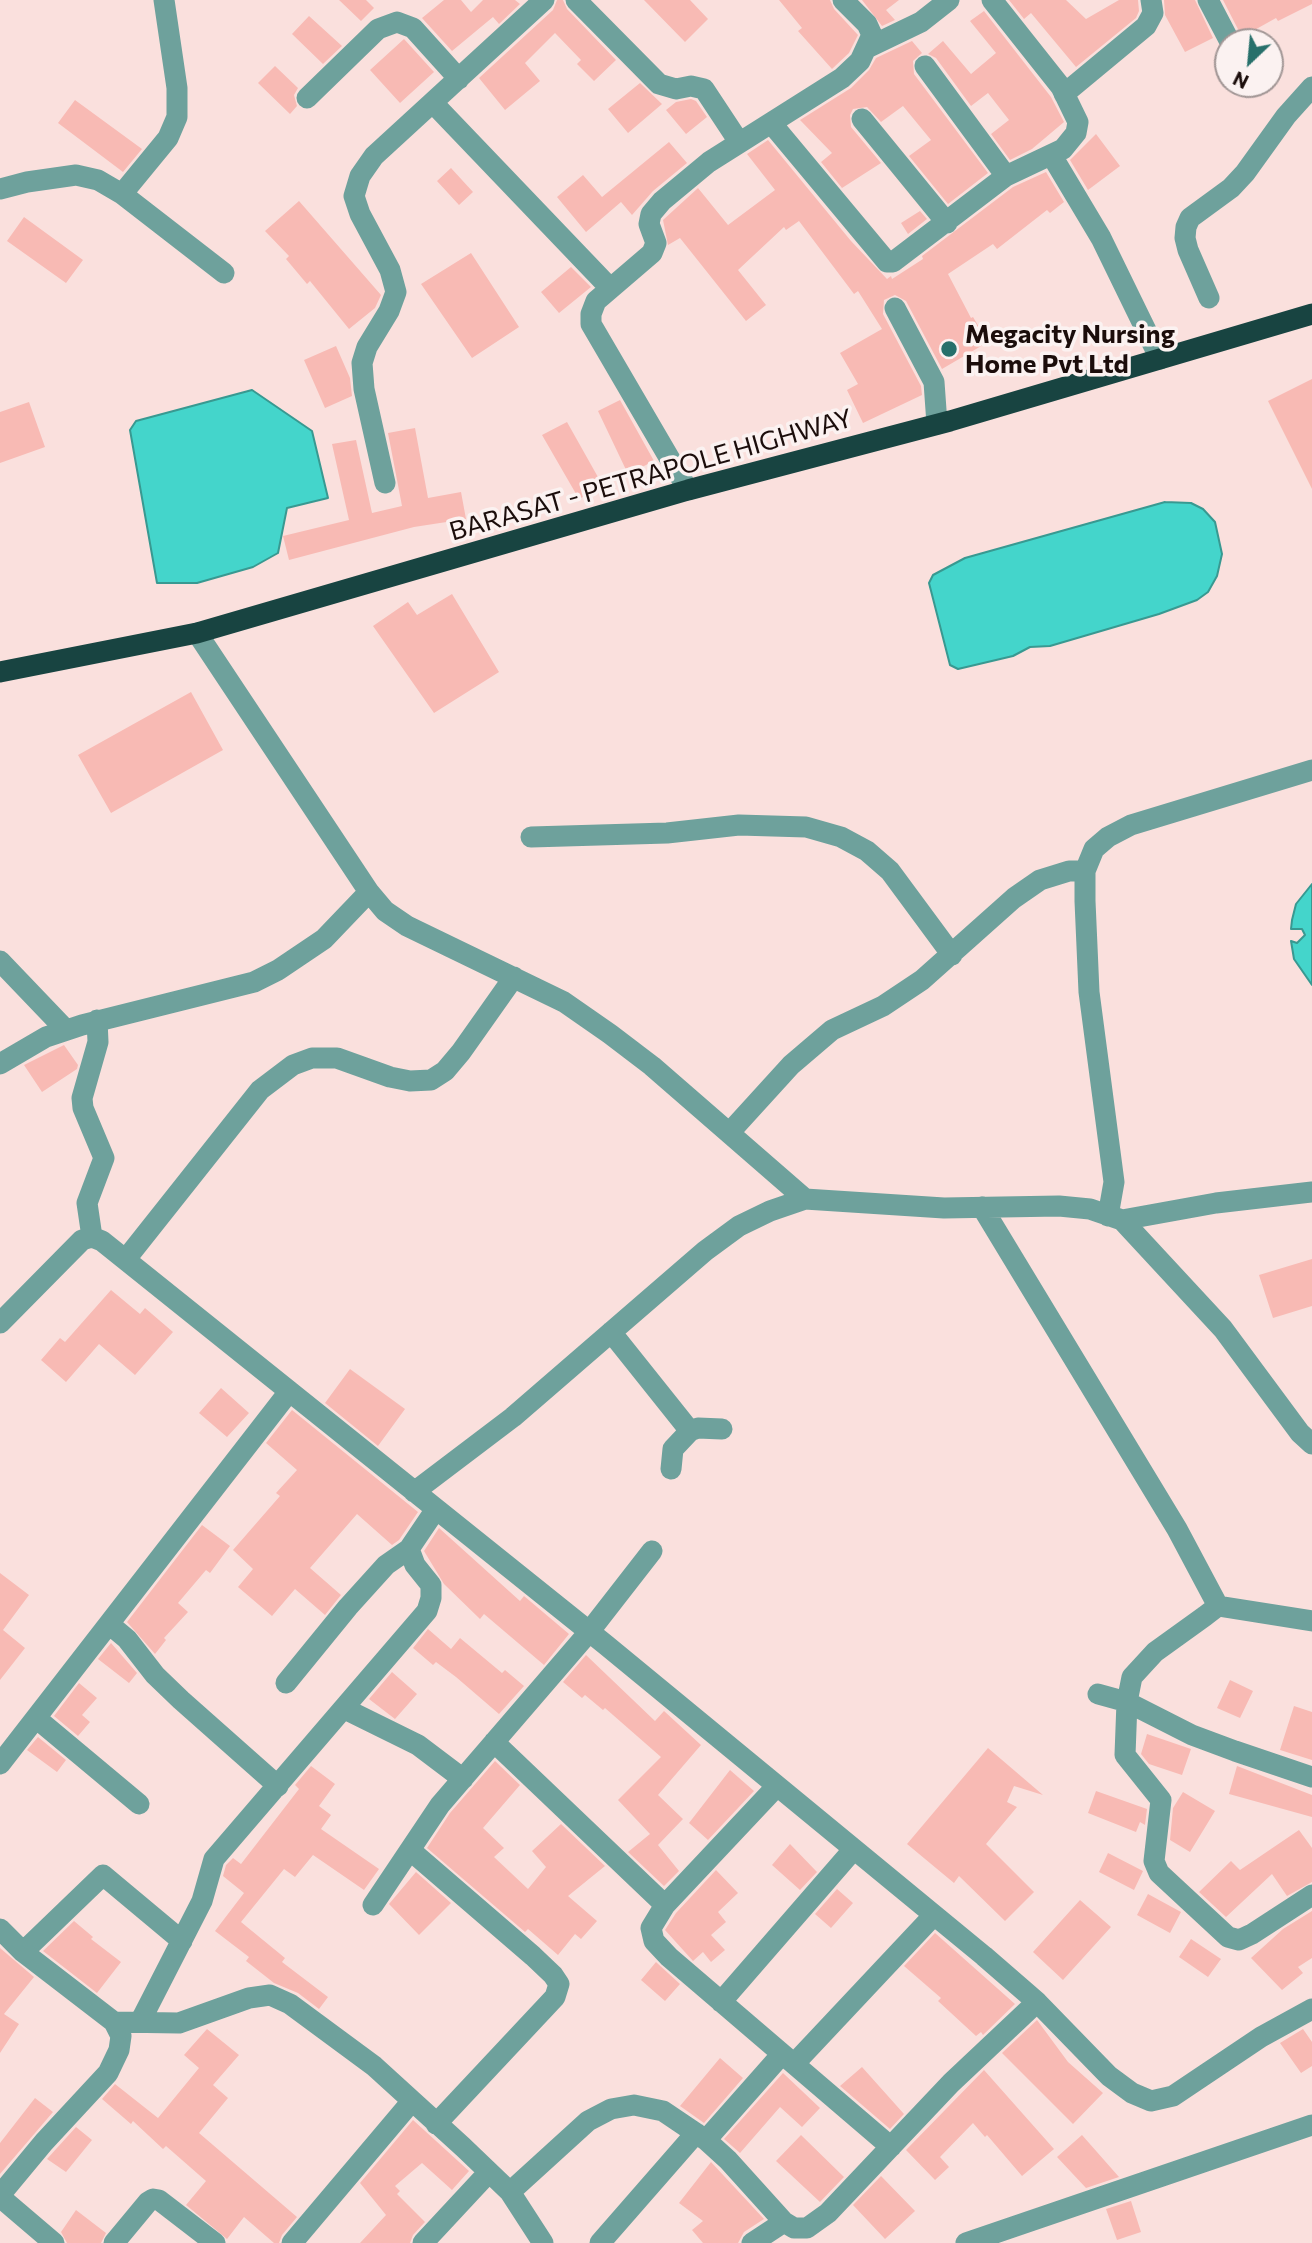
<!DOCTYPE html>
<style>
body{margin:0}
#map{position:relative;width:1312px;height:2243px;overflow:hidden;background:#fae0dd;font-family:Commissioner,sans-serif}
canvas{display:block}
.north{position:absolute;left:1214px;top:28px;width:70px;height:70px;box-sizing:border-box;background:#fbf2f1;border:2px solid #a19695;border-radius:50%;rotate:206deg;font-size:19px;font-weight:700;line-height:28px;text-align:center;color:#1b0d0b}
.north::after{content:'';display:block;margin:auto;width:24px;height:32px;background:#27706b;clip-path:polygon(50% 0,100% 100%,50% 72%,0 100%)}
</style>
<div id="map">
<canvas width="1312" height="2243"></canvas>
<div class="north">N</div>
</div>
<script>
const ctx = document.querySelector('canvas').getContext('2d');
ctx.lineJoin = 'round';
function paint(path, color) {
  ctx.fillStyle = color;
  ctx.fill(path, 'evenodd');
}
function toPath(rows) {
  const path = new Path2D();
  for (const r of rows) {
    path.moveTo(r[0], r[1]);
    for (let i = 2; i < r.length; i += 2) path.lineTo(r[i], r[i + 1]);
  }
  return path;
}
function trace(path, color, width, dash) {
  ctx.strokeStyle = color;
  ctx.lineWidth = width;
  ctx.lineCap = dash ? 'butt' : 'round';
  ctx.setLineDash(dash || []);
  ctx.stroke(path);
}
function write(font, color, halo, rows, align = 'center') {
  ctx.font = font + ' Commissioner,sans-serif';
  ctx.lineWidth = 7;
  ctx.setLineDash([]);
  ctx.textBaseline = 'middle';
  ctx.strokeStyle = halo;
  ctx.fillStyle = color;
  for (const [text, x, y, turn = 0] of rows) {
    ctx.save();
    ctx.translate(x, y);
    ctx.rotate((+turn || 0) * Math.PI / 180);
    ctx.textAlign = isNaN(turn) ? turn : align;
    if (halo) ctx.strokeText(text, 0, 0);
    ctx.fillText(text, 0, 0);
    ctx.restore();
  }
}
const water = toPath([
 [252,390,312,431,328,498,287,508,278,553,253,567,197,583,157,583,130,430,136,421,252,390],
 [1165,502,1191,503,1203,509,1215,522,1222,554,1217,576,1208,592,1197,600,1159,614,1050,646,1030,647,1013,656,958,669,950,665,929,583,933,575,965,558,1165,502],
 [1312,884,1312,985,1294,959,1291,941,1297,943,1305,935,1302,929,1291,929,1292,920,1296,904,1312,884]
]);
paint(water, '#44d5cb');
trace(water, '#389991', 2);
paint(toPath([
 [339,0,366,0,374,8,361,21],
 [444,0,461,0,471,12,483,0,515,0,520,4,499,24,493,17,452,51,422,18],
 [557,0,563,0,567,9,616,60,594,81,577,64,581,60,555,33,525,63,540,81,505,110,479,78,553,10],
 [644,0,690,0,708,19,685,42],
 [779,0,830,0,834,9,858,35,849,53,832,69,798,31,802,28],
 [862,0,899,0,886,10,895,20,882,26],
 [1009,0,1066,0,1086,19,1119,0,1138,0,1139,11,1136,18,1076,67,1031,13,1024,19],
 [1164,0,1195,0,1213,38,1185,52,1165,15],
 [1223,0,1312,0,1312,4,1278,21,1276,18,1242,37],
 [984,11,1051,97,1064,122,1032,149,1010,160,991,134,1009,120,988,93,971,106,936,58,928,54,943,41,971,74,996,53,970,21],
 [309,16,342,46,323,64,292,34],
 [404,39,434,72,400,103,370,70],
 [912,41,922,53,913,61,914,74,988,173,948,204,909,156,931,140,903,106,881,122,867,107,853,109,850,115,851,127,881,163,842,188,821,162,832,153,800,120,851,88,869,70,876,58],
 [275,66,298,88,294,95,297,106,290,114,258,83],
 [640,83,662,104,628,133,608,109],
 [691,99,696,101,707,117,686,134,666,110,676,102],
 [75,100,142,149,123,172,58,123],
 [1096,134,1120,166,1088,190,1070,160],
 [768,140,851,241,887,279,891,276,892,279,923,259,922,256,1013,187,1046,172,1064,202,1050,213,1047,210,997,249,993,244,948,274,971,318,973,317,988,342,942,369,906,301,895,295,884,300,883,314,921,386,922,395,863,423,847,390,858,384,840,353,882,329,858,291,854,294,799,221,786,230,784,227,738,270,766,305,746,321,680,238,668,245,663,220,698,188,728,225,775,190,747,154],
 [669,142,687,163,653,191,632,215,621,202,586,232,557,197,583,175,602,197],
 [451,168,473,192,459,205,437,181],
 [299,201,381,295,375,308,349,329,310,281,307,284,286,259,289,256,265,231],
 [920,211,927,219,908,234,901,223],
 [24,217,83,260,66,283,7,241],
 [471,253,519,327,472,358,421,284],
 [571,267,591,287,559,313,541,292],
 [336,346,350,378,352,396,325,408,304,360],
 [1312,379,1312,489,1268,401],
 [620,400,654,461,628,474,598,411],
 [29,402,45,447,0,463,0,412],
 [567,422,603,486,579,499,542,435],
 [415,428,428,498,461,492,466,519,414,527,289,560,283,536,349,520,332,444,356,440,372,513,402,506,388,433],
 [452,594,499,672,434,713,373,626,408,602,417,615],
 [191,692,223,750,111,813,78,755],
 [64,1045,78,1065,77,1069,42,1092,24,1065],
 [1312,1259,1312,1306,1273,1318,1259,1275],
 [111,1290,140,1314,145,1308,173,1332,135,1375,99,1344,66,1382,41,1360,60,1338,65,1342],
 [350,1369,405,1409,378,1446,325,1403],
 [221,1388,249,1413,227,1437,199,1413],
 [292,1410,418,1512,399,1540,392,1545,357,1514,310,1568,341,1595,325,1615,295,1589,272,1616,238,1587,253,1569,233,1550,280,1496,276,1493,297,1470,266,1443],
 [202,1525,230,1546,210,1573,206,1570,178,1603,188,1612,164,1638,166,1640,155,1654,127,1622],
 [439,1528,520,1601,524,1596,569,1634,544,1665,484,1614,480,1619,444,1584,424,1551],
 [0,1573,29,1595,3,1630,25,1648,0,1680],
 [428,1629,451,1649,460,1638,502,1673,505,1670,524,1686,499,1714,456,1677,436,1662,433,1665,413,1648],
 [111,1643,137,1673,129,1683,98,1659],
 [586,1655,655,1721,664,1711,701,1745,658,1795,683,1819,658,1845,679,1871,664,1886,628,1852,650,1834,618,1800,661,1757,605,1708,603,1710,585,1695,582,1698,563,1682],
 [392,1672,417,1694,395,1719,369,1699],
 [1230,1680,1253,1691,1240,1718,1217,1708],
 [79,1683,97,1698,82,1715,90,1722,78,1736,54,1716],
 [1294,1706,1312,1712,1312,1760,1280,1750],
 [1147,1734,1191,1749,1182,1775,1149,1764,1141,1754],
 [38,1737,66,1760,57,1772,27,1750],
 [988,1748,1043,1795,1014,1786,1007,1802,1017,1807,986,1844,1034,1892,1005,1921,959,1876,954,1883,907,1844],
 [495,1761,520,1785,483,1828,504,1848,494,1857,528,1889,546,1867,532,1851,561,1824,605,1866,568,1896,597,1921,581,1939,575,1934,558,1955,528,1929,525,1932,427,1848,450,1813],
 [311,1766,335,1784,319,1806,331,1815,321,1829,379,1869,364,1890,313,1855,295,1877,284,1869,241,1922,285,1958,282,1962,328,1997,319,2009,298,1993,274,1983,246,1961,249,1957,215,1931,244,1893,223,1876,226,1865,233,1858,241,1864,299,1789,295,1785],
 [1237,1766,1312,1795,1312,1817,1229,1794],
 [730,1770,754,1791,708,1840,689,1823],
 [1096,1791,1147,1809,1145,1825,1140,1822,1136,1832,1088,1813],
 [1183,1792,1215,1811,1190,1852,1170,1840,1173,1808],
 [1299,1830,1312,1848,1312,1882,1287,1896,1272,1874,1226,1917,1199,1892,1231,1861,1240,1870],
 [790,1844,817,1872,800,1890,772,1865],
 [1108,1853,1143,1871,1134,1890,1099,1872],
 [716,1870,738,1893,718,1912,726,1922,711,1935,725,1950,711,1962,703,1952,693,1961,665,1930,676,1913],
 [416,1872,451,1903,419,1935,389,1904],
 [837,1889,853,1903,831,1928,815,1914],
 [1148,1894,1181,1912,1170,1933,1137,1915],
 [1080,1900,1111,1927,1063,1980,1033,1952],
 [1312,1911,1312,1958,1298,1967,1303,1973,1282,1990,1251,1958,1283,1929],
 [74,1921,93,1937,91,1939,121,1962,97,1993,43,1951],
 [935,1933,1015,2004,983,2035,981,2032,976,2036,938,2001,941,1998,904,1966],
 [1191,1939,1221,1959,1208,1977,1179,1957],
 [0,1948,34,1977,4,2014,19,2024,0,2053],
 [656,1962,680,1984,665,2001,641,1980],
 [1037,2020,1068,2062,1103,2093,1073,2124,1002,2053],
 [207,2029,239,2055,213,2085,228,2098,199,2133,297,2217,282,2235,279,2243,274,2243,244,2217,227,2239,186,2205,206,2181,166,2146,163,2149,133,2121,131,2124,102,2099,115,2084,158,2118,199,2068,184,2055],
 [1303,2029,1312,2042,1312,2066,1301,2073,1280,2043],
 [720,2058,743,2078,704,2123,680,2106],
 [862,2067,904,2114,890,2129,840,2086],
 [984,2070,1054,2149,1022,2176,987,2135,985,2137,973,2123,940,2157,949,2167,935,2180,906,2150],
 [783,2073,820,2108,802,2127,780,2107,740,2153,724,2139],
 [35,2098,53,2112,0,2174,0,2143],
 [413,2120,469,2171,452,2190,422,2163,395,2186,400,2191,397,2194,425,2222,413,2235,410,2243,360,2243,386,2215,360,2183],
 [76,2127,92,2140,66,2172,47,2159],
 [801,2135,844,2177,820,2202,776,2161],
 [1082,2135,1119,2177,1086,2188,1057,2157],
 [711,2162,764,2219,744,2232,738,2243,703,2243,692,2230,703,2221,679,2203],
 [881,2176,915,2211,885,2239,853,2205],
 [1131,2201,1141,2232,1117,2240,1106,2209],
 [76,2210,106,2233,101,2243,67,2243,61,2232]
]), '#f8bab4');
trace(toPath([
 [576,0,659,84,676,89,691,86,704,89,739,142],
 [1208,0,1230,42],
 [869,47,921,22,949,0],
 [925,66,1006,176],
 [1064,94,1146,26,1153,13,1151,0],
 [307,98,378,29,397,22,413,28,459,79],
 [433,103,610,288],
 [862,119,947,223],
 [772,124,887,262,893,262,1006,176,1063,149,1076,133,1078,122,1061,87,992,0],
 [1052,156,1101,238,1160,359],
 [0,189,27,182,76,175,98,180,122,194,224,273],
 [122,194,168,138,177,117,177,88,164,0],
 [1209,298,1188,250,1185,238,1186,227,1190,218,1231,188,1245,173,1286,116,1312,87],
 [895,308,934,382,937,424],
 [385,483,364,389,362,363,367,347,389,311,396,292,390,270,360,214,354,196,360,176,374,156,544,0],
 [688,490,591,324,591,314,596,301,652,253,656,243,649,224,651,214,662,201,709,162,842,78,860,61,872,35,867,24,843,0],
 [197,633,369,892,385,911,407,926,564,1002,610,1034,652,1066,805,1199],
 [531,837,667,833,739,825,806,827,841,837,867,851,890,871,952,955],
 [0,961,66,1030],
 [0,1064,46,1037,82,1025,254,982,278,970,324,939,369,892],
 [730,1132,791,1065,832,1030,883,1006,922,980,1014,898,1040,880,1069,871,1085,871],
 [982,1207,1177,1529,1218,1606],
 [1108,1216,1114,1182,1089,992,1085,901,1085,871,1094,849,1108,837,1131,825,1312,770],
 [1122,1220,1216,1203,1312,1192],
 [92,1237,87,1203,104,1158,83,1108,82,1098,98,1042,97,1020],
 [126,1259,260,1090,293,1065,312,1058,337,1058,390,1077,410,1081,431,1080,445,1071,461,1052,514,977],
 [0,1323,82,1240,92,1237,102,1241,606,1645,984,1956,1037,2002,1109,2076,1132,2093,1151,2101,1173,2096,1261,2037,1312,2009],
 [611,1332,690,1431],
 [671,1469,673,1449,690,1431,698,1428,722,1429],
 [414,1492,513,1417,705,1251,739,1226,770,1211,805,1199,944,1208,1059,1206,1090,1209,1122,1220,1223,1329,1300,1433,1312,1444],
 [1312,1621,1218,1606,1205,1616,1155,1652,1132,1677,1127,1702,1125,1755,1161,1800,1154,1861,1159,1873,1228,1937,1239,1940,1252,1934,1312,1895],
 [109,1624,127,1639,155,1675,181,1700,278,1786],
 [286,1683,348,1607,386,1565,409,1549],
 [1098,1694,1127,1702,1192,1735,1235,1751,1312,1777],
 [345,1709,418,1745,463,1779],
 [36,1718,139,1804],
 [494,1742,665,1905],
 [0,1764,288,1393],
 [776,1787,665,1905,651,1928,654,1941,669,1957,891,2147],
 [410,1850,533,1956,553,1975,559,1984,555,1997,436,2124],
 [373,1905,440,1805,589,1632,652,1551],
 [0,1929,23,1952,114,2022,121,2036,119,2050,108,2073,44,2142,0,2195],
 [23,1952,103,1875,182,1941],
 [721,2002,853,1850],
 [114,2022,179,2023,249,1998,270,1995,290,2004,374,2066,463,2147,510,2192,543,2243],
 [140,2022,202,1901,214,1859,427,1611,431,1598,431,1585,415,1565,409,1549,436,1509],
 [794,2064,934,1915],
 [706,2140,782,2054],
 [510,2192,588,2121,611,2109,634,2105,663,2111,706,2140,728,2160,784,2222,794,2228,807,2228,828,2213,951,2083,1037,2002],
 [0,2197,54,2243],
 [114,2243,148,2202,153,2199,159,2200,215,2243],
 [292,2243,412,2101],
 [423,2243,489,2172],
 [600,2243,696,2133],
 [752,2243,784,2222],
 [966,2243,1312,2125]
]), '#6ea19c', 21);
trace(toPath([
 [0,672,197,633,688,490,950,421,1312,314]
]), '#184441', 21);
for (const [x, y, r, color] of [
 [949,349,9,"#27706b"]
]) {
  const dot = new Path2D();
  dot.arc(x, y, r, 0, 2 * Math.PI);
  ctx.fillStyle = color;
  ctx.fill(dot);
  trace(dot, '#fbf2f1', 2.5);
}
write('bold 26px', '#1b0d0b', '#fbf2f1', [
 ["Megacity Nursing",965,334],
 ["Home Pvt Ltd",965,364]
], 'left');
write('26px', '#1b0d0b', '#fbf2f1', [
 ["BARASAT - PETRAPOLE HIGHWAY",651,475,-16]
]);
</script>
